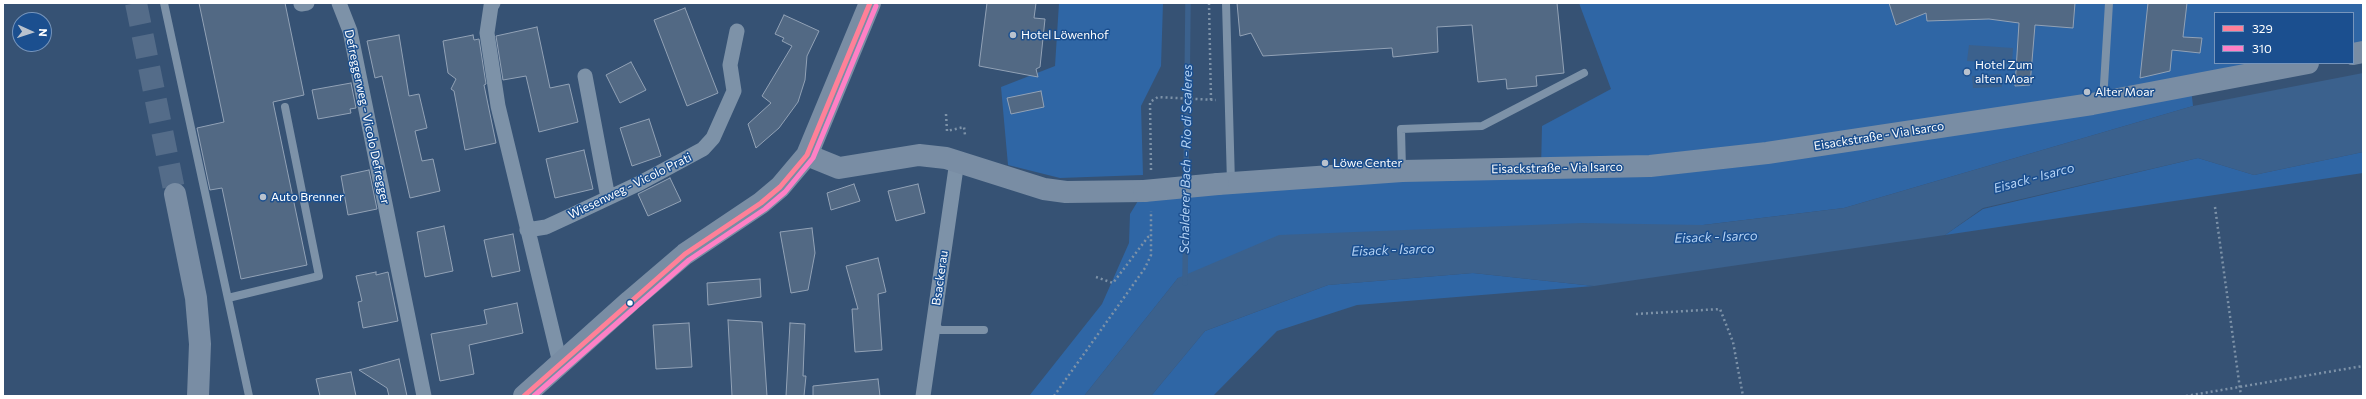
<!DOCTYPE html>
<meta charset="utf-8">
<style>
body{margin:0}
#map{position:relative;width:2366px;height:399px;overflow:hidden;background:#365274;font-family:Commissioner,sans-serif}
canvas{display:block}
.frame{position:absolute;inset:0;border:4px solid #fff;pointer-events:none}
.legend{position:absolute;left:2214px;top:12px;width:140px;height:52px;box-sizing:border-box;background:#1b4f8f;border:1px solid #7695bc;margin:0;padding:5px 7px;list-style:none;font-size:12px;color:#fff}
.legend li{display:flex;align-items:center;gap:8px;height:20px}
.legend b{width:20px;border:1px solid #7695bc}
.north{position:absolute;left:12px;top:12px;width:40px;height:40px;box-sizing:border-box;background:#1b4f8f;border:1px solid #7695bc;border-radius:50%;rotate:93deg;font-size:11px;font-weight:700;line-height:16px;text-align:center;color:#fff}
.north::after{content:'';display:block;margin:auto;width:14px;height:18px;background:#b9c2ce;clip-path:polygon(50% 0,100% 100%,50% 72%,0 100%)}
</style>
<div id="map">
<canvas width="2366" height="399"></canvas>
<div class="frame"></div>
<ul class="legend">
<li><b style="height:5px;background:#ff8098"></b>329</li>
<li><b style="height:5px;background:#ff80c5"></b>310</li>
</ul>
<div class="north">N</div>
</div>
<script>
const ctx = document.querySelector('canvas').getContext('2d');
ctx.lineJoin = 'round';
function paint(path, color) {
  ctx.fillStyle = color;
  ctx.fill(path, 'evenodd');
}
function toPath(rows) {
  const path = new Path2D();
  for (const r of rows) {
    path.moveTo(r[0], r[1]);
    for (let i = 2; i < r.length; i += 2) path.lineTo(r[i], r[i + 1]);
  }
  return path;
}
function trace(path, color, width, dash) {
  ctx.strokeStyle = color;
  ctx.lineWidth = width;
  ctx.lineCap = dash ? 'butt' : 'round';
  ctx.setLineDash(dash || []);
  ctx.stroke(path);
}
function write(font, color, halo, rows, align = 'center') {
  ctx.font = font + ' Commissioner,sans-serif';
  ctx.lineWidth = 3;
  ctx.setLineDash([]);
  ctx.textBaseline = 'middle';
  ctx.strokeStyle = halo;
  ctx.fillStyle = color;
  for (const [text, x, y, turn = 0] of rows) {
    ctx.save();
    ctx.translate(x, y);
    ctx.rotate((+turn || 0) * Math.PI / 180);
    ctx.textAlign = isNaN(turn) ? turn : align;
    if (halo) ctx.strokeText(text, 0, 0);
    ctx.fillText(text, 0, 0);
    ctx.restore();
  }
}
paint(toPath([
 [1059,3,1163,3,1161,66,1141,106,1143,175,1060,178,1008,165,1001,87,1055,66],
 [1579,3,2363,3,2363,53,2353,55,2353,13,2215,13,2215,63,2312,63,2191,88,2193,106,1844,208,1703,225,1178,278,1084,396,1029,396,1102,304,1129,243,1130,214,1144,191,1541,169,1542,126,1611,89],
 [2363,152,2363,173,1945,235,1983,209,2198,158,2254,175],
 [1473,273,1594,286,1357,305,1277,331,1213,396,1151,396,1205,331,1328,285]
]), '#2f66a5');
paint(toPath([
 [1969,45,2013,48,2012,64,1967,61],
 [2363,73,2363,152,2254,175,2198,158,1983,208,1945,235,1594,286,1473,273,1328,285,1205,331,1151,396,1084,396,1178,278,1279,235,1582,223,1703,225,1844,208,2193,106],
 [2001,74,2002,87,1973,88,1972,76]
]), '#3b618d');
trace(toPath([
 [1186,183,1188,3],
 [1185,283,1186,191]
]), '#3b618d', 5.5);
const building = toPath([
 [199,3,285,3,304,95,273,102,307,265,241,279,222,188,210,190,197,128,224,122,199,3],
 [987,3,1036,3,1034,18,1045,19,1040,67,1036,69,1038,77,979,66,987,3],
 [1237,3,1557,3,1564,73,1536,76,1537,86,1507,89,1506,79,1478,82,1472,25,1437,27,1438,52,1393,57,1392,48,1263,56,1251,33,1240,36,1237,3],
 [1889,3,2075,3,2073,28,2035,25,2030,85,2015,86,2019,23,1989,19,1927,21,1926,13,1896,25,1889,3],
 [2148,3,2187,3,2183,37,2202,38,2200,53,2172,50,2170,71,2140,78,2148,3],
 [685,8,718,93,687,106,654,20,685,8],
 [784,15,819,31,807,56,805,80,798,102,779,128,756,148,748,124,771,103,762,96,792,46,782,41,784,38,775,34,784,15],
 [537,27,550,88,569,84,578,122,539,132,526,76,503,80,496,36,537,27],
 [399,35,409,96,419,94,427,128,415,131,422,161,433,159,440,191,410,198,382,76,375,78,367,41,399,35],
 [473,35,474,40,479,39,486,84,484,85,496,143,465,150,454,91,451,89,456,79,448,73,443,41,473,35],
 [631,62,646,90,620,103,606,75,631,62],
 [351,83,356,108,350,109,351,113,318,119,312,90,351,83],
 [1041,91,1044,107,1011,114,1007,98,1041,91],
 [649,119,661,156,632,166,620,128,649,119],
 [584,150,593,189,555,198,546,159,584,150],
 [369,170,377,209,348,215,341,176,369,170],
 [670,178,681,201,648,216,638,194,670,178],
 [854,184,860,201,831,210,827,193,854,184],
 [918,184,925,213,896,221,888,191,918,184],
 [444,226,453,271,425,277,417,232,444,226],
 [812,228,815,253,808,290,791,293,780,232,812,228],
 [513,234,520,271,492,277,484,240,513,234],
 [878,258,886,292,878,294,882,350,855,352,852,309,858,309,846,266,878,258],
 [376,272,376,275,388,272,398,321,363,328,358,302,362,301,356,276,376,272],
 [760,279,761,297,708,305,707,283,760,279],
 [517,303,523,333,469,345,474,374,440,381,431,334,487,324,484,310,517,303],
 [728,320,762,322,767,396,732,396,728,320],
 [689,323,692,367,656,369,653,325,689,323],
 [790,323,805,324,803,376,806,376,804,396,786,396,790,323],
 [399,359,407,396,389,396,387,388,359,370,399,359],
 [351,372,356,396,320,396,316,379,351,372],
 [878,379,880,396,813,396,813,386,878,379]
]);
paint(building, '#526984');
trace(building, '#92a2b6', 1);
trace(toPath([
 [136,3,175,194]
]), '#546c89', 22, [22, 11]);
trace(toPath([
 [1209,3,1211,100],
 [946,114,947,131,964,127,965,135],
 [1151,170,1150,102,1158,97,1216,100],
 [2215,207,2241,396],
 [1096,277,1113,283,1148,237,1152,236],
 [1636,314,1720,309,1733,342,1743,396],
 [1054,396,1145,268,1151,255,1151,211],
 [2186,396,2363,366]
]), '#7d92a8', 2.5, [2, 3]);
trace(toPath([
 [164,3,249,396],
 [1226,3,1231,183],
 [2103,101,2109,3],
 [1402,170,1401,129,1482,126,1584,73],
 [228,298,319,276,285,107],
 [934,323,940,330,984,330]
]), '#7d92a8', 8);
trace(toPath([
 [339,3,350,31,424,396],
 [493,3,491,6,487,33,498,106,560,363],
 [301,4,307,3],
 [585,76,608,198],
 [527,230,546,227,572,215,640,183,703,149,713,138,734,91,730,65,737,31],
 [923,396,957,161]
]), '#7d92a8', 15);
trace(toPath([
 [2353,54,2363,52],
 [807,155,839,168,919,155,946,158,1044,189,1066,192,1144,191],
 [1218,184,1402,171,1650,166,1767,153,2092,104,2308,63],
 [175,194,196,298,200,344,198,396],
 [524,396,630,301,685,254,761,203,780,187,807,155,870,3]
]), '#798da4', 22);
trace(toPath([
 [1144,191,1218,184]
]), '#798da4', 22);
trace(toPath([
 [524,396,685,254,761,203,780,187,807,155,870,3]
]), '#ff8098', 5);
trace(toPath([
 [534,396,689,260,765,209,785,192,813,158,876,6]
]), '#ff80c5', 5);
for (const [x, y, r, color] of [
 [1013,35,4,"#b9c2ce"],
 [1967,72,4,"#b9c2ce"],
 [2087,92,4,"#b9c2ce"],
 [1325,163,4,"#b9c2ce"],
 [263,197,4,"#b9c2ce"],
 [630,303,3.5,"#fff"]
]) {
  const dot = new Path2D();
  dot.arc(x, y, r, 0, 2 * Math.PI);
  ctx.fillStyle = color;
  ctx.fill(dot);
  trace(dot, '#1b4f8f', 1.5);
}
write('12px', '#fff', '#1b4f8f', [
 ["Hotel Löwenhof",1021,35],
 ["Hotel Zum",1975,65],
 ["alten Moar",1975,79],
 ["Alter Moar",2095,92],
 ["Löwe Center",1333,163],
 ["Auto Brenner",271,197]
], 'left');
write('12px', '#fff', '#1b4f8f', [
 ["Defreggerweg - Vicolo Defregger",367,117,78],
 ["Eisackstraße - Via Isarco",1879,136,-9],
 ["Eisackstraße - Via Isarco",1557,168,-1],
 ["Wiesenweg - Vicolo Prati",630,186,-26],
 ["Bsackerau",940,278,-82]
]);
write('italic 13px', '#b5d3f5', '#1b4f8f', [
 ["Schalderer Bach - Rio di Scaleres",1186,159,-89],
 ["Eisack - Isarco",2034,178,-15],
 ["Eisack - Isarco",1716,237,-2],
 ["Eisack - Isarco",1393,250,-2]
]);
</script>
